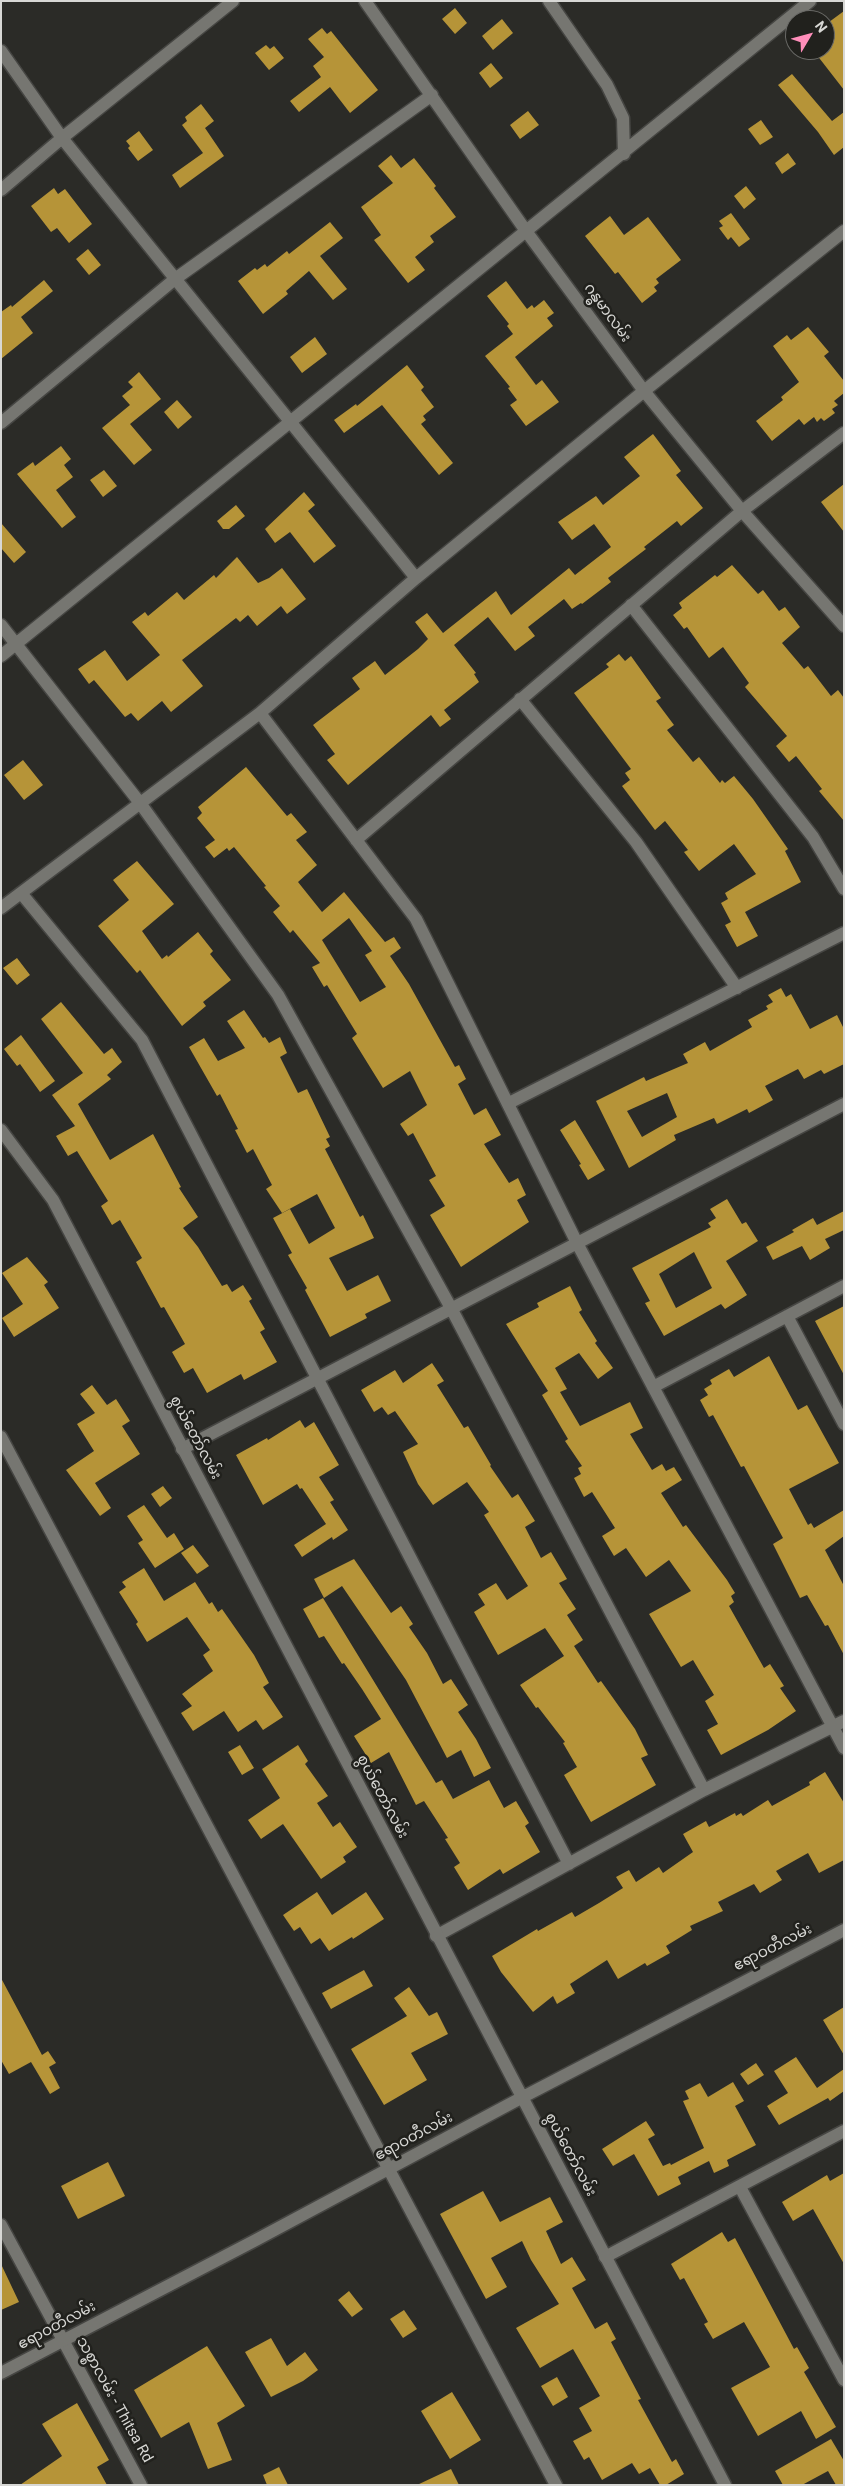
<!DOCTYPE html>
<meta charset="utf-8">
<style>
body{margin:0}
#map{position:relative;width:845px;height:2486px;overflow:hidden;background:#2b2b27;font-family:Roboto,sans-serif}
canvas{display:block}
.frame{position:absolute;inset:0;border:2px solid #d8d8d5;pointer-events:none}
.north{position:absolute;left:785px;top:10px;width:50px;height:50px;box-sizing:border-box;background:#21211d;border:1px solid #6a6a67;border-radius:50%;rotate:53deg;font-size:14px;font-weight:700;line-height:20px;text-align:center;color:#d8d8d5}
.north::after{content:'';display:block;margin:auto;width:18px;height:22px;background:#ff8eba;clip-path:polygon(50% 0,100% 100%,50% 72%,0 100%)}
</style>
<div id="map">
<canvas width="845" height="2486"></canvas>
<div class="frame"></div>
<div class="north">N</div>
</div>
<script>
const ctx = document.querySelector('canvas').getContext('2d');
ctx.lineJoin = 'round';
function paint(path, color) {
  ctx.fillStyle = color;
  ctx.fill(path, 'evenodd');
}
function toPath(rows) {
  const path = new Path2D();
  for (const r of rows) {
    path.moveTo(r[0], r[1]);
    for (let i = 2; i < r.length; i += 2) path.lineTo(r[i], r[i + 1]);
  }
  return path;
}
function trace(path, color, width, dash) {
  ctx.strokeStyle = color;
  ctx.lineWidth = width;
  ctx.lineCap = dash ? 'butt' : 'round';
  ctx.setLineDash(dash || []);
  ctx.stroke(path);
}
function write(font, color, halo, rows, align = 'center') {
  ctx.font = font + ' Roboto,"Noto Sans Myanmar",sans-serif';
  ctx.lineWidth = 5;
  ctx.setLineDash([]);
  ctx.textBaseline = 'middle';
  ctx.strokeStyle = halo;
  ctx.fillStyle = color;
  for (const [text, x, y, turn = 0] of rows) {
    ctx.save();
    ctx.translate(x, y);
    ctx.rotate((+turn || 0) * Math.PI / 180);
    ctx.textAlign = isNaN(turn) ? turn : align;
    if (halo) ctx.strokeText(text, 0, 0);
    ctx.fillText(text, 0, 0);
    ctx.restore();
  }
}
paint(toPath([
 [455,8,467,23,455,34,442,19],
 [844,11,844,90,813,50,825,50,825,25],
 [502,19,513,33,493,50,482,36],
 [322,28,327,34,331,31,378,90,350,113,330,87,299,112,290,101,321,77,313,66,324,57,308,39],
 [266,45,270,49,274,46,284,58,269,70,255,53],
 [491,63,503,78,490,88,479,73],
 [792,74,832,121,844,112,844,147,834,155,818,132,778,85],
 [201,104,214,121,205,128,224,156,180,188,172,175,203,153,182,125,187,121,185,117],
 [528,111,539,125,520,139,510,125],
 [761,120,773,137,760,145,748,129],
 [139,131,153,150,138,161,128,148,130,146,126,141],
 [788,153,796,164,782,174,775,163],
 [391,155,401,168,414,158,436,186,434,188,456,217,430,236,434,242,415,257,425,270,408,283,374,240,381,235,361,207,393,183,378,166],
 [746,186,756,199,744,209,734,196],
 [54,188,58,194,65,189,92,224,69,243,57,228,51,232,31,206],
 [731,213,750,239,739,247,731,237,728,240,719,228,723,226,719,221],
 [610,216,624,235,648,217,681,260,656,279,659,283,654,287,657,291,642,303,618,272,615,274,585,236],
 [330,222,343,238,320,256,347,289,333,300,309,271,286,291,288,294,263,314,238,281,255,268,257,270,265,264,267,267,287,251,289,254],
 [88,249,101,265,89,275,76,259],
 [44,280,53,291,21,317,33,333,1,359,1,312,11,305,12,307],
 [506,281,527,309,532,305,534,308,544,300,554,313,547,318,553,326,515,357,536,385,542,380,559,402,526,426,510,405,517,400,508,388,510,387,485,356,513,334,507,326,509,324,487,296],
 [808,327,829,352,824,356,844,381,844,393,834,401,838,405,832,409,835,413,824,421,821,418,817,422,814,417,804,425,799,419,772,441,756,421,783,400,781,397,799,382,773,346,787,335,791,340],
 [315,337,327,354,302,373,290,357],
 [407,365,424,387,421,390,434,407,423,416,426,420,421,424,453,463,439,475,382,405,344,433,334,420,356,404,357,406],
 [139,372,161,399,130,424,152,450,134,465,102,428,130,405,122,396,133,387,128,382],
 [177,400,192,417,178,429,164,412],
 [653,434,681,471,676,475,703,508,681,526,677,521,644,547,646,549,608,578,611,582,582,604,581,603,572,609,564,599,528,627,535,636,515,651,488,617,454,645,476,673,474,674,479,682,444,710,451,719,440,727,431,715,348,785,327,760,335,754,313,725,360,689,352,678,375,661,385,675,418,649,428,639,415,622,427,613,443,633,496,591,511,615,569,568,575,575,611,547,594,524,572,540,558,522,596,496,603,505,640,476,624,457],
 [61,446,71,459,64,465,73,477,56,490,76,517,62,528,17,474,33,462,35,466],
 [104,470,117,486,103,497,90,480],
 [844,484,844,532,821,502],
 [304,492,315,505,308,511,336,546,314,563,290,532,275,543,265,529],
 [236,505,245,516,229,529,223,529,217,521],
 [1,523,26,552,14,563,1,548],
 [237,557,258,583,269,578,282,568,306,599,287,614,281,606,257,626,248,615,240,622,236,618,182,660,203,686,171,712,162,701,138,721,131,713,125,717,94,680,89,684,78,669,105,650,127,681,160,655,132,622,145,612,148,616,177,592,184,600,214,575,216,578],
 [732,565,758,594,763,590,779,611,785,607,800,627,782,643,804,669,808,666,831,696,838,690,844,698,844,821,819,791,822,789,796,756,789,762,776,746,787,736,745,687,749,683,723,647,709,658,687,627,684,629,673,615,682,608,679,603,715,575,717,577],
 [619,654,625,661,631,656,661,698,656,701,674,725,667,730,693,762,699,757,720,783,722,780,725,783,734,776,753,799,788,849,785,851,801,882,745,912,758,936,737,947,725,925,731,922,721,903,728,899,725,893,756,874,734,844,699,871,684,852,688,850,665,821,655,830,622,786,630,780,625,773,631,769,574,693,609,667,606,664],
 [23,760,43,785,24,800,4,775],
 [246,767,287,816,291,813,307,832,296,840,317,865,298,882,322,912,344,892,385,942,394,937,401,948,390,956,409,984,455,1067,459,1065,466,1079,458,1084,474,1115,486,1108,501,1135,484,1144,509,1183,518,1178,526,1195,517,1200,529,1222,461,1267,430,1215,445,1206,429,1180,436,1176,413,1133,408,1136,400,1124,427,1105,410,1071,383,1088,352,1038,357,1034,327,985,324,987,312,967,320,963,293,930,290,933,273,912,280,906,264,887,266,886,234,847,229,851,227,848,214,858,205,847,215,840,197,818,202,813,198,807],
 [349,918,372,951,365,955,386,987,360,1002,322,940],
 [137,861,174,904,142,931,162,959,167,955,168,957,198,932,213,951,210,954,231,980,203,1002,206,1006,182,1026,140,970,137,973,98,926,129,900,113,880],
 [17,958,30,975,17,985,3,968],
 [781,988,786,997,791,994,810,1029,837,1015,844,1029,844,1064,824,1074,821,1070,804,1079,798,1069,765,1086,773,1100,749,1113,747,1109,717,1124,714,1118,674,1135,676,1140,629,1168,596,1101,644,1077,646,1081,688,1063,683,1054,705,1042,710,1051,752,1027,748,1020,768,1009,766,1006,773,1002,768,995],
 [667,1093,677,1117,642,1137,627,1111],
 [61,1002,104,1054,112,1048,122,1062,107,1075,111,1079,78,1104,110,1160,153,1134,181,1187,179,1188,198,1217,183,1228,198,1247,222,1286,227,1284,232,1292,243,1285,252,1299,249,1301,265,1329,260,1332,277,1362,244,1380,241,1374,207,1393,193,1368,184,1373,172,1352,185,1344,164,1307,161,1308,136,1262,142,1258,120,1220,112,1225,101,1206,108,1201,77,1151,68,1156,56,1136,75,1126,52,1095,83,1073,41,1019],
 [244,1010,263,1038,265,1037,269,1043,280,1037,287,1053,280,1057,298,1093,307,1089,330,1137,326,1139,330,1146,325,1149,360,1217,363,1215,374,1238,329,1258,347,1291,378,1275,391,1301,365,1314,367,1318,330,1337,305,1290,307,1288,288,1255,292,1253,273,1218,290,1209,309,1244,335,1228,317,1194,282,1213,266,1189,272,1185,253,1149,247,1153,235,1130,238,1129,220,1094,217,1096,189,1047,204,1038,218,1061,245,1048,227,1021],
 [21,1035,55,1081,40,1092,20,1064,17,1066,4,1049],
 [575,1120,605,1170,588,1180,579,1165,581,1164,560,1130],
 [727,1199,742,1224,746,1222,758,1241,726,1261,747,1295,725,1309,721,1304,664,1336,645,1303,650,1301,632,1268,711,1227,708,1223,716,1218,710,1209],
 [694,1252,712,1288,676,1308,659,1274],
 [844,1211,844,1230,825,1239,830,1248,810,1260,802,1246,773,1260,766,1247,794,1232,792,1230,813,1218,817,1225],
 [27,1257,48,1282,44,1285,59,1308,14,1337,2,1318,23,1304,2,1273],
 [570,1286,582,1310,579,1312,597,1341,595,1343,613,1368,598,1379,579,1353,555,1368,567,1389,560,1392,580,1426,630,1402,643,1428,630,1434,652,1470,662,1464,666,1471,674,1467,682,1480,661,1493,683,1527,686,1525,727,1580,735,1593,731,1596,734,1602,729,1606,764,1668,770,1664,784,1686,780,1688,796,1711,768,1730,721,1755,707,1730,718,1724,705,1701,714,1695,693,1660,681,1667,649,1614,691,1591,669,1560,646,1577,626,1548,614,1556,602,1536,615,1528,592,1492,584,1497,574,1478,581,1474,578,1468,582,1466,565,1441,568,1439,542,1395,548,1391,506,1324,539,1307,537,1303],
 [844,1306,844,1375,815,1321],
 [769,1356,798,1410,807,1405,839,1463,789,1489,808,1525,811,1523,814,1528,844,1510,844,1536,825,1550,844,1586,844,1655,828,1625,825,1626,807,1595,800,1598,773,1544,783,1538,744,1466,741,1467,713,1415,709,1417,700,1400,708,1395,704,1389,712,1384,710,1380,729,1369,734,1377],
 [432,1363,444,1381,437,1385,464,1428,468,1426,491,1465,490,1466,512,1498,518,1494,535,1521,525,1527,541,1558,551,1552,567,1579,559,1583,576,1609,567,1615,583,1640,574,1646,598,1683,601,1681,635,1729,648,1755,641,1758,656,1785,591,1822,564,1775,577,1767,563,1743,565,1742,538,1707,536,1708,520,1685,564,1656,545,1628,498,1655,474,1612,485,1605,478,1594,496,1583,507,1600,528,1586,484,1515,489,1512,467,1482,433,1505,418,1484,403,1452,418,1444,395,1411,388,1415,382,1407,374,1412,361,1390,395,1370,403,1383],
 [92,1385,107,1405,116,1399,130,1421,122,1426,140,1454,95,1483,111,1508,100,1516,66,1470,94,1451,77,1424,95,1413,80,1394],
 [300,1420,305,1428,314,1422,339,1465,319,1477,334,1500,330,1502,348,1530,333,1540,332,1537,302,1557,294,1545,326,1524,302,1488,300,1489,297,1484,263,1505,236,1455,267,1438,268,1440],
 [163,1486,172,1498,160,1507,151,1494],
 [144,1505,167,1538,174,1533,184,1549,155,1568,138,1543,143,1540,127,1516],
 [193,1545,209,1566,197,1574,181,1553],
 [354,1559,391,1613,401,1606,413,1624,409,1627,427,1653,443,1684,451,1679,468,1705,458,1712,476,1739,491,1768,474,1777,461,1750,447,1758,406,1680,342,1586,324,1598,314,1579],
 [144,1568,164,1601,195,1582,209,1604,212,1602,218,1612,222,1609,254,1655,269,1683,263,1687,283,1717,263,1730,256,1720,238,1732,224,1711,193,1731,181,1713,192,1706,182,1694,213,1671,203,1655,210,1650,187,1617,147,1642,136,1624,138,1622,119,1592,126,1587,122,1582],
 [323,1598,436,1783,442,1780,453,1799,489,1780,504,1808,516,1801,529,1823,525,1826,540,1852,503,1874,500,1869,468,1890,454,1867,460,1863,445,1839,448,1838,424,1801,416,1805,389,1752,371,1763,354,1736,381,1719,362,1689,344,1663,342,1664,324,1636,319,1638,303,1609],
 [240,1745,254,1768,242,1775,228,1752],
 [298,1745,308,1761,305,1764,328,1796,317,1803,333,1827,340,1822,357,1847,343,1857,346,1862,321,1879,283,1824,261,1839,248,1820,280,1798,262,1769],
 [825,1772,844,1803,844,1860,819,1873,808,1853,776,1871,782,1880,760,1893,754,1884,718,1902,723,1911,690,1926,692,1930,666,1946,670,1953,647,1966,645,1963,618,1979,607,1960,570,1984,575,1993,557,2004,553,1996,533,2012,501,1972,492,1956,537,1929,538,1931,572,1912,575,1917,599,1903,623,1888,616,1877,629,1870,636,1882,659,1867,663,1873,693,1852,683,1834,706,1821,709,1827,735,1813,736,1816,741,1813,743,1816,768,1800,772,1806,810,1785,809,1782],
 [317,1892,332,1915,366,1892,384,1919,353,1939,352,1937,329,1951,320,1938,311,1944,300,1927,294,1931,283,1915],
 [364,1970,373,1986,331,2009,322,1993],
 [1,1978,42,2055,48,2051,56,2063,49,2067,60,2088,50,2094,31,2062,9,2074,1,2060],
 [409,1987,429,2016,437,2012,448,2034,411,2053,427,2080,384,2105,351,2049,407,2016,394,1998],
 [844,2007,844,2055,823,2020],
 [796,2057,817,2088,844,2069,844,2091,830,2101,828,2098,779,2125,767,2106,788,2093,774,2071],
 [756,2063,764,2075,748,2085,740,2074],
 [733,2082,744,2101,735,2106,756,2145,727,2160,729,2166,714,2173,709,2161,678,2177,681,2184,658,2196,634,2154,613,2166,602,2149,646,2121,655,2135,648,2139,663,2166,670,2163,671,2165,704,2148,683,2101,689,2099,685,2091,700,2083,708,2097],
 [108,2162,125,2196,78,2219,61,2186],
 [844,2173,844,2264,813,2209,793,2221,782,2202,827,2175,830,2181],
 [483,2191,500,2222,550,2197,563,2222,546,2231,561,2264,572,2257,586,2280,572,2288,595,2329,607,2322,616,2339,611,2342,641,2399,638,2400,672,2462,676,2459,684,2474,666,2485,660,2485,650,2468,639,2474,632,2463,602,2480,589,2457,584,2460,573,2441,592,2431,579,2408,600,2396,573,2349,540,2368,516,2328,559,2304,531,2260,522,2241,491,2258,507,2287,486,2299,440,2214],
 [722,2232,728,2242,735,2238,794,2349,797,2347,809,2368,804,2372,836,2427,816,2439,801,2411,758,2436,731,2388,770,2367,744,2322,713,2339,704,2324,708,2322,684,2278,680,2280,671,2264],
 [1,2264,19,2302,1,2310],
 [349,2291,363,2309,352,2317,338,2300],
 [404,2310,417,2329,403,2338,390,2319],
 [271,2338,287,2366,305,2352,318,2370,303,2381,271,2397,245,2352],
 [207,2346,245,2406,217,2423,232,2460,208,2469,189,2422,161,2438,134,2390],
 [557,2377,568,2397,553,2406,541,2386],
 [452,2392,481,2440,450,2459,421,2411],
 [77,2403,109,2460,97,2467,107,2485,20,2485,62,2456,42,2424],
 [831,2439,844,2461,844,2485,836,2485,828,2471,802,2485,783,2485,775,2471],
 [279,2467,288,2485,267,2485,263,2475],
 [451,2469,459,2485,417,2485]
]), '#b69438');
const street = toPath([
 [365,1,526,231,644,391,742,511,844,626],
 [549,1,607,85,623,118,624,154],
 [1,51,62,138,416,578],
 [1,190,62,138,233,1],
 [1,423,175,279,432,95],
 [631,605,813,837,844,889],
 [1,625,140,803,278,995,451,1308,704,1790],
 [1,656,810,1],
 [520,699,636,842,737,988],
 [260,713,416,919,577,1243,844,1748],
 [356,840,742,511,844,433],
 [21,893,142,1040,569,1864],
 [1,908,260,713,416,578,644,391,844,231],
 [509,1103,844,933],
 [787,1316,844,1424],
 [653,1387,844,1286],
 [1,1437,556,2485],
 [182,1449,844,1104],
 [436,1936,704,1790,844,1721],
 [740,2187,844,2380],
 [1,2225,141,2485],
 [605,2257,844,2131]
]);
const secondary = toPath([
 [1,1130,53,1200,725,2485],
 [1,2373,254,2241,521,2098,844,1930]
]);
trace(street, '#464643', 15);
trace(secondary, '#464643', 15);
trace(street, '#767671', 12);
trace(secondary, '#767671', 12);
write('15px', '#d8d8d5', '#21211d', [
 ["ဂန္ဓမာလမ်း",607,313,54],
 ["စွယ်တော်လမ်း",195,1438,62],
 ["စွယ်တော်လမ်း",382,1797,62],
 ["ဧရာဝတီလမ်း",773,1948,-27],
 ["ဧရာဝတီလမ်း",414,2137,-28],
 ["စွယ်တော်လမ်း",570,2155,62],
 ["ဧရာဝတီလမ်း",57,2326,-28],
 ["သစ္စာလမ်း - Thitsa Rd",114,2400,61]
]);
</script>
